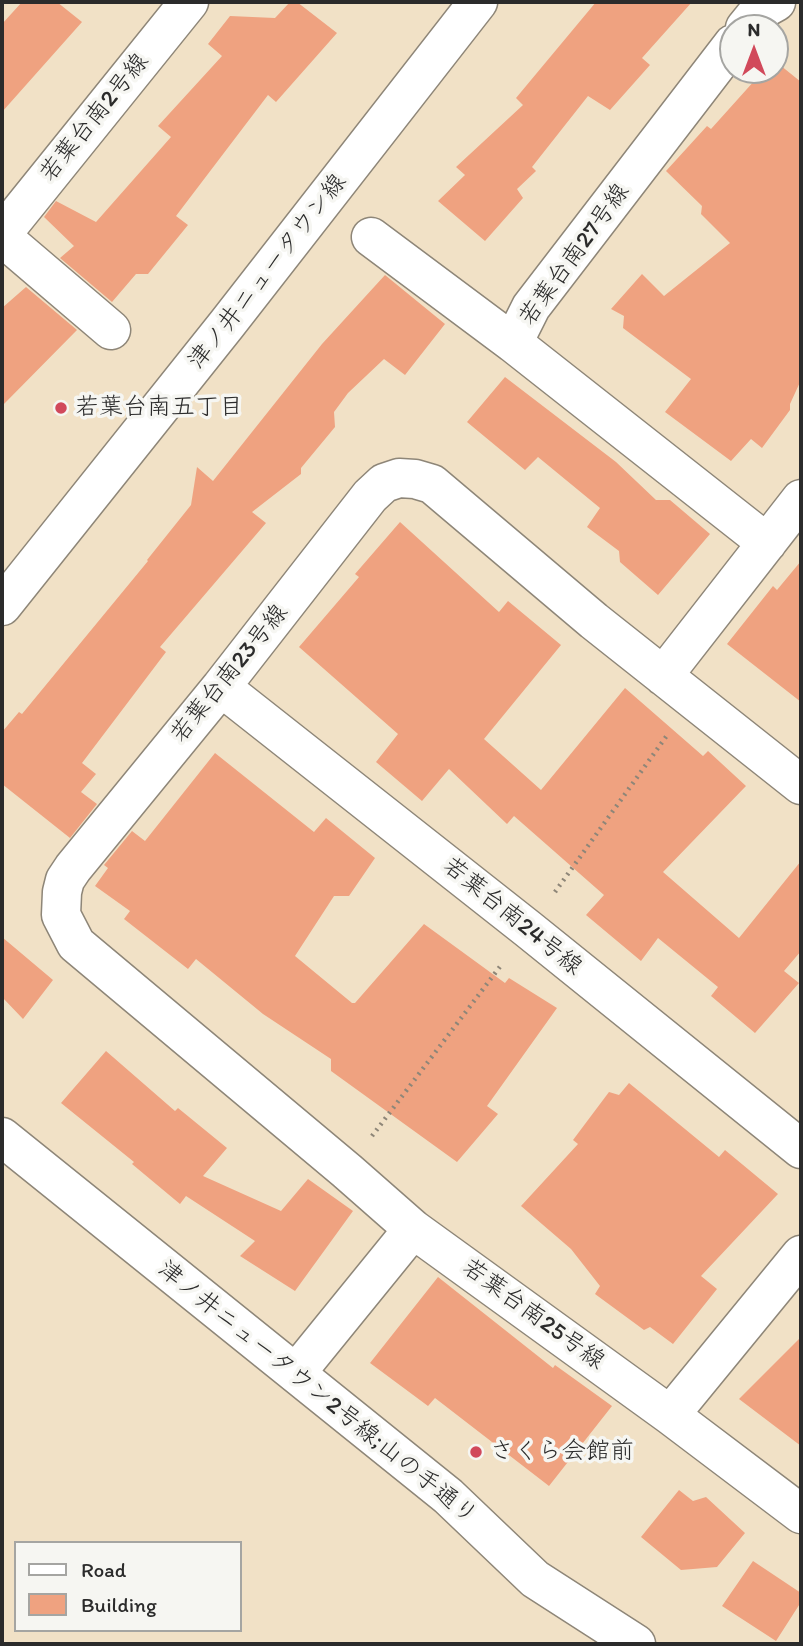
<!DOCTYPE html>
<meta charset="utf-8">
<style>
body{margin:0}
#map{position:relative;width:803px;height:1646px;overflow:hidden;background:#f1e1c6;font-family:Itim,sans-serif}
canvas{display:block}
.frame{position:absolute;inset:0;border:4px solid #2b2b2b;pointer-events:none}
.legend{position:absolute;left:14px;top:1541px;width:228px;height:91px;box-sizing:border-box;background:#f6f6f2;border:2px solid #a5a5a2;margin:0;padding:9px 12px;list-style:none;font-size:21px;color:#2b2b2b}
.legend li{display:flex;align-items:center;gap:14px;height:35px}
.legend b{width:35px;border:2px solid #a5a5a2}
.north{position:absolute;left:719px;top:14px;width:70px;height:70px;box-sizing:border-box;background:#f6f6f2;border:2px solid #a5a5a2;border-radius:50%;rotate:0deg;font-size:19px;font-weight:700;line-height:28px;text-align:center;color:#2b2b2b}
.north::after{content:'';display:block;margin:auto;width:24px;height:32px;background:#d1495b;clip-path:polygon(50% 0,100% 100%,50% 72%,0 100%)}
</style>
<div id="map">
<canvas width="803" height="1646"></canvas>
<div class="frame"></div>
<ul class="legend">
<li><b style="height:9px;background:#fff"></b>Road</li>
<li><b style="height:19px;background:#efa280"></b>Building</li>
</ul>
<div class="north">N</div>
</div>
<script>
const ctx = document.querySelector('canvas').getContext('2d');
ctx.lineJoin = 'round';
function paint(path, color) {
  ctx.fillStyle = color;
  ctx.fill(path, 'evenodd');
}
function toPath(rows) {
  const path = new Path2D();
  for (const r of rows) {
    path.moveTo(r[0], r[1]);
    for (let i = 2; i < r.length; i += 2) path.lineTo(r[i], r[i + 1]);
  }
  return path;
}
function trace(path, color, width, dash) {
  ctx.strokeStyle = color;
  ctx.lineWidth = width;
  ctx.lineCap = dash ? 'butt' : 'round';
  ctx.setLineDash(dash || []);
  ctx.stroke(path);
}
function write(font, color, halo, rows, align = 'center') {
  ctx.font = font + ' Itim,"Klee One",sans-serif';
  ctx.lineWidth = 7;
  ctx.setLineDash([]);
  ctx.textBaseline = 'middle';
  ctx.strokeStyle = halo;
  ctx.fillStyle = color;
  for (const [text, x, y, turn = 0] of rows) {
    ctx.save();
    ctx.translate(x, y);
    ctx.rotate((+turn || 0) * Math.PI / 180);
    ctx.textAlign = isNaN(turn) ? turn : align;
    if (halo) ctx.strokeText(text, 0, 0);
    ctx.fillText(text, 0, 0);
    ctx.restore();
  }
}
paint(toPath([
 [22,2,57,2,82,22,2,112,2,24],
 [290,2,297,2,337,33,276,102,268,95,176,216,188,225,148,274,136,274,112,302,60,258,74,246,44,217,56,201,96,222,171,137,158,126,222,56,208,44,230,16,275,18],
 [596,2,692,2,642,58,650,65,610,110,588,96,532,167,536,171,517,189,523,198,485,241,438,201,465,175,456,167,523,105,516,98],
 [775,61,801,82,801,380,790,404,790,410,762,448,751,439,731,461,665,412,691,379,623,328,624,316,611,309,642,274,664,296,730,243,701,214,702,206,666,171,707,126,711,129,764,70,775,70],
 [385,275,445,324,405,375,384,359,348,393,334,412,335,427,301,468,301,474,252,512,266,523,160,647,166,652,82,763,96,774,81,792,97,804,70,838,2,784,2,732,19,712,22,714,148,561,147,560,191,505,197,467,213,481,322,344],
 [26,287,77,330,2,406,2,308],
 [505,377,616,462,656,500,670,500,710,534,658,595,620,562,619,551,587,527,600,508,538,457,525,470,467,422],
 [400,522,499,612,508,601,561,645,484,739,541,790,625,688,703,756,708,751,746,786,663,872,739,938,801,861,801,951,784,971,799,983,755,1033,711,996,718,987,658,938,641,961,586,915,604,895,514,816,507,824,449,769,422,801,376,762,398,734,299,647,359,577,355,574],
 [801,561,801,702,727,644,773,586,777,590],
 [215,753,314,832,326,818,375,858,349,896,334,896,295,956,352,1003,355,1003,424,924,505,983,509,978,557,1008,487,1106,498,1114,457,1162,331,1071,331,1059,263,1014,196,959,188,969,124,919,130,911,95,886,108,868,104,865,132,831,145,841],
 [2,937,53,980,23,1019,2,997],
 [106,1051,175,1111,178,1108,227,1148,203,1176,281,1211,308,1179,353,1211,295,1291,240,1256,255,1241,186,1196,180,1204,132,1164,134,1162,61,1103],
 [629,1083,719,1157,725,1150,778,1194,701,1276,717,1289,673,1344,650,1327,644,1330,595,1294,600,1286,571,1249,521,1206,578,1144,573,1140,609,1092,619,1095],
 [438,1277,553,1368,555,1365,612,1406,549,1486,435,1398,428,1406,370,1363],
 [801,1337,801,1446,739,1399],
 [679,1490,693,1501,706,1497,745,1533,717,1567,681,1570,641,1537],
 [753,1561,801,1593,801,1602,776,1641,722,1606]
]), '#efa280');
const minor = toPath([
 [745,28,758,12,776,2],
 [733,44,531,307,513,343,767,543],
 [2,234,189,2],
 [2,237,111,330],
 [371,237,513,343],
 [663,676,801,499],
 [221,687,528,929,801,1149],
 [413,1229,347,1171,76,944,61,915,62,892,65,880,73,868,221,687,370,496,384,483,399,478,415,479,432,484,594,621,801,785],
 [296,1373,413,1229,670,1415,801,1514],
 [670,1415,801,1255]
]);
const tertiary = toPath([
 [2,606,227,324,478,2],
 [2,1137,448,1496,535,1579,636,1644]
]);
trace(minor, '#8e8678', 41);
trace(tertiary, '#8e8678', 41);
trace(toPath([
 [555,892,668,734],
 [372,1136,502,964]
]), '#8e8678', 4.5, [2, 5]);
trace(minor, '#fff', 38);
trace(tertiary, '#fff', 38);
for (const [x, y, r, color] of [
 [61,408,7,"#d1495b"],
 [476,1452,7,"#d1495b"]
]) {
  const dot = new Path2D();
  dot.arc(x, y, r, 0, 2 * Math.PI);
  ctx.fillStyle = color;
  ctx.fill(dot);
  trace(dot, '#f6f6f2', 2.5);
}
write('24px', '#2b2b2b', '#f6f6f2', [
 ["若葉台南2号線",95,118,-51],
 ["若葉台南27号線",575,255,-54],
 ["津ノ井ニュータウン線",268,272,-52],
 ["若葉台南23号線",230,674,-51],
 ["若葉台南24号線",512,917,39],
 ["若葉台南25号線",533,1315,36],
 ["津ノ井ニュータウン2号線;山の手通り",317,1393,39]
]);
write('24px', '#2b2b2b', '#f6f6f2', [
 ["若葉台南五丁目",75,408],
 ["さくら会館前",490,1452]
], 'left');
</script>
